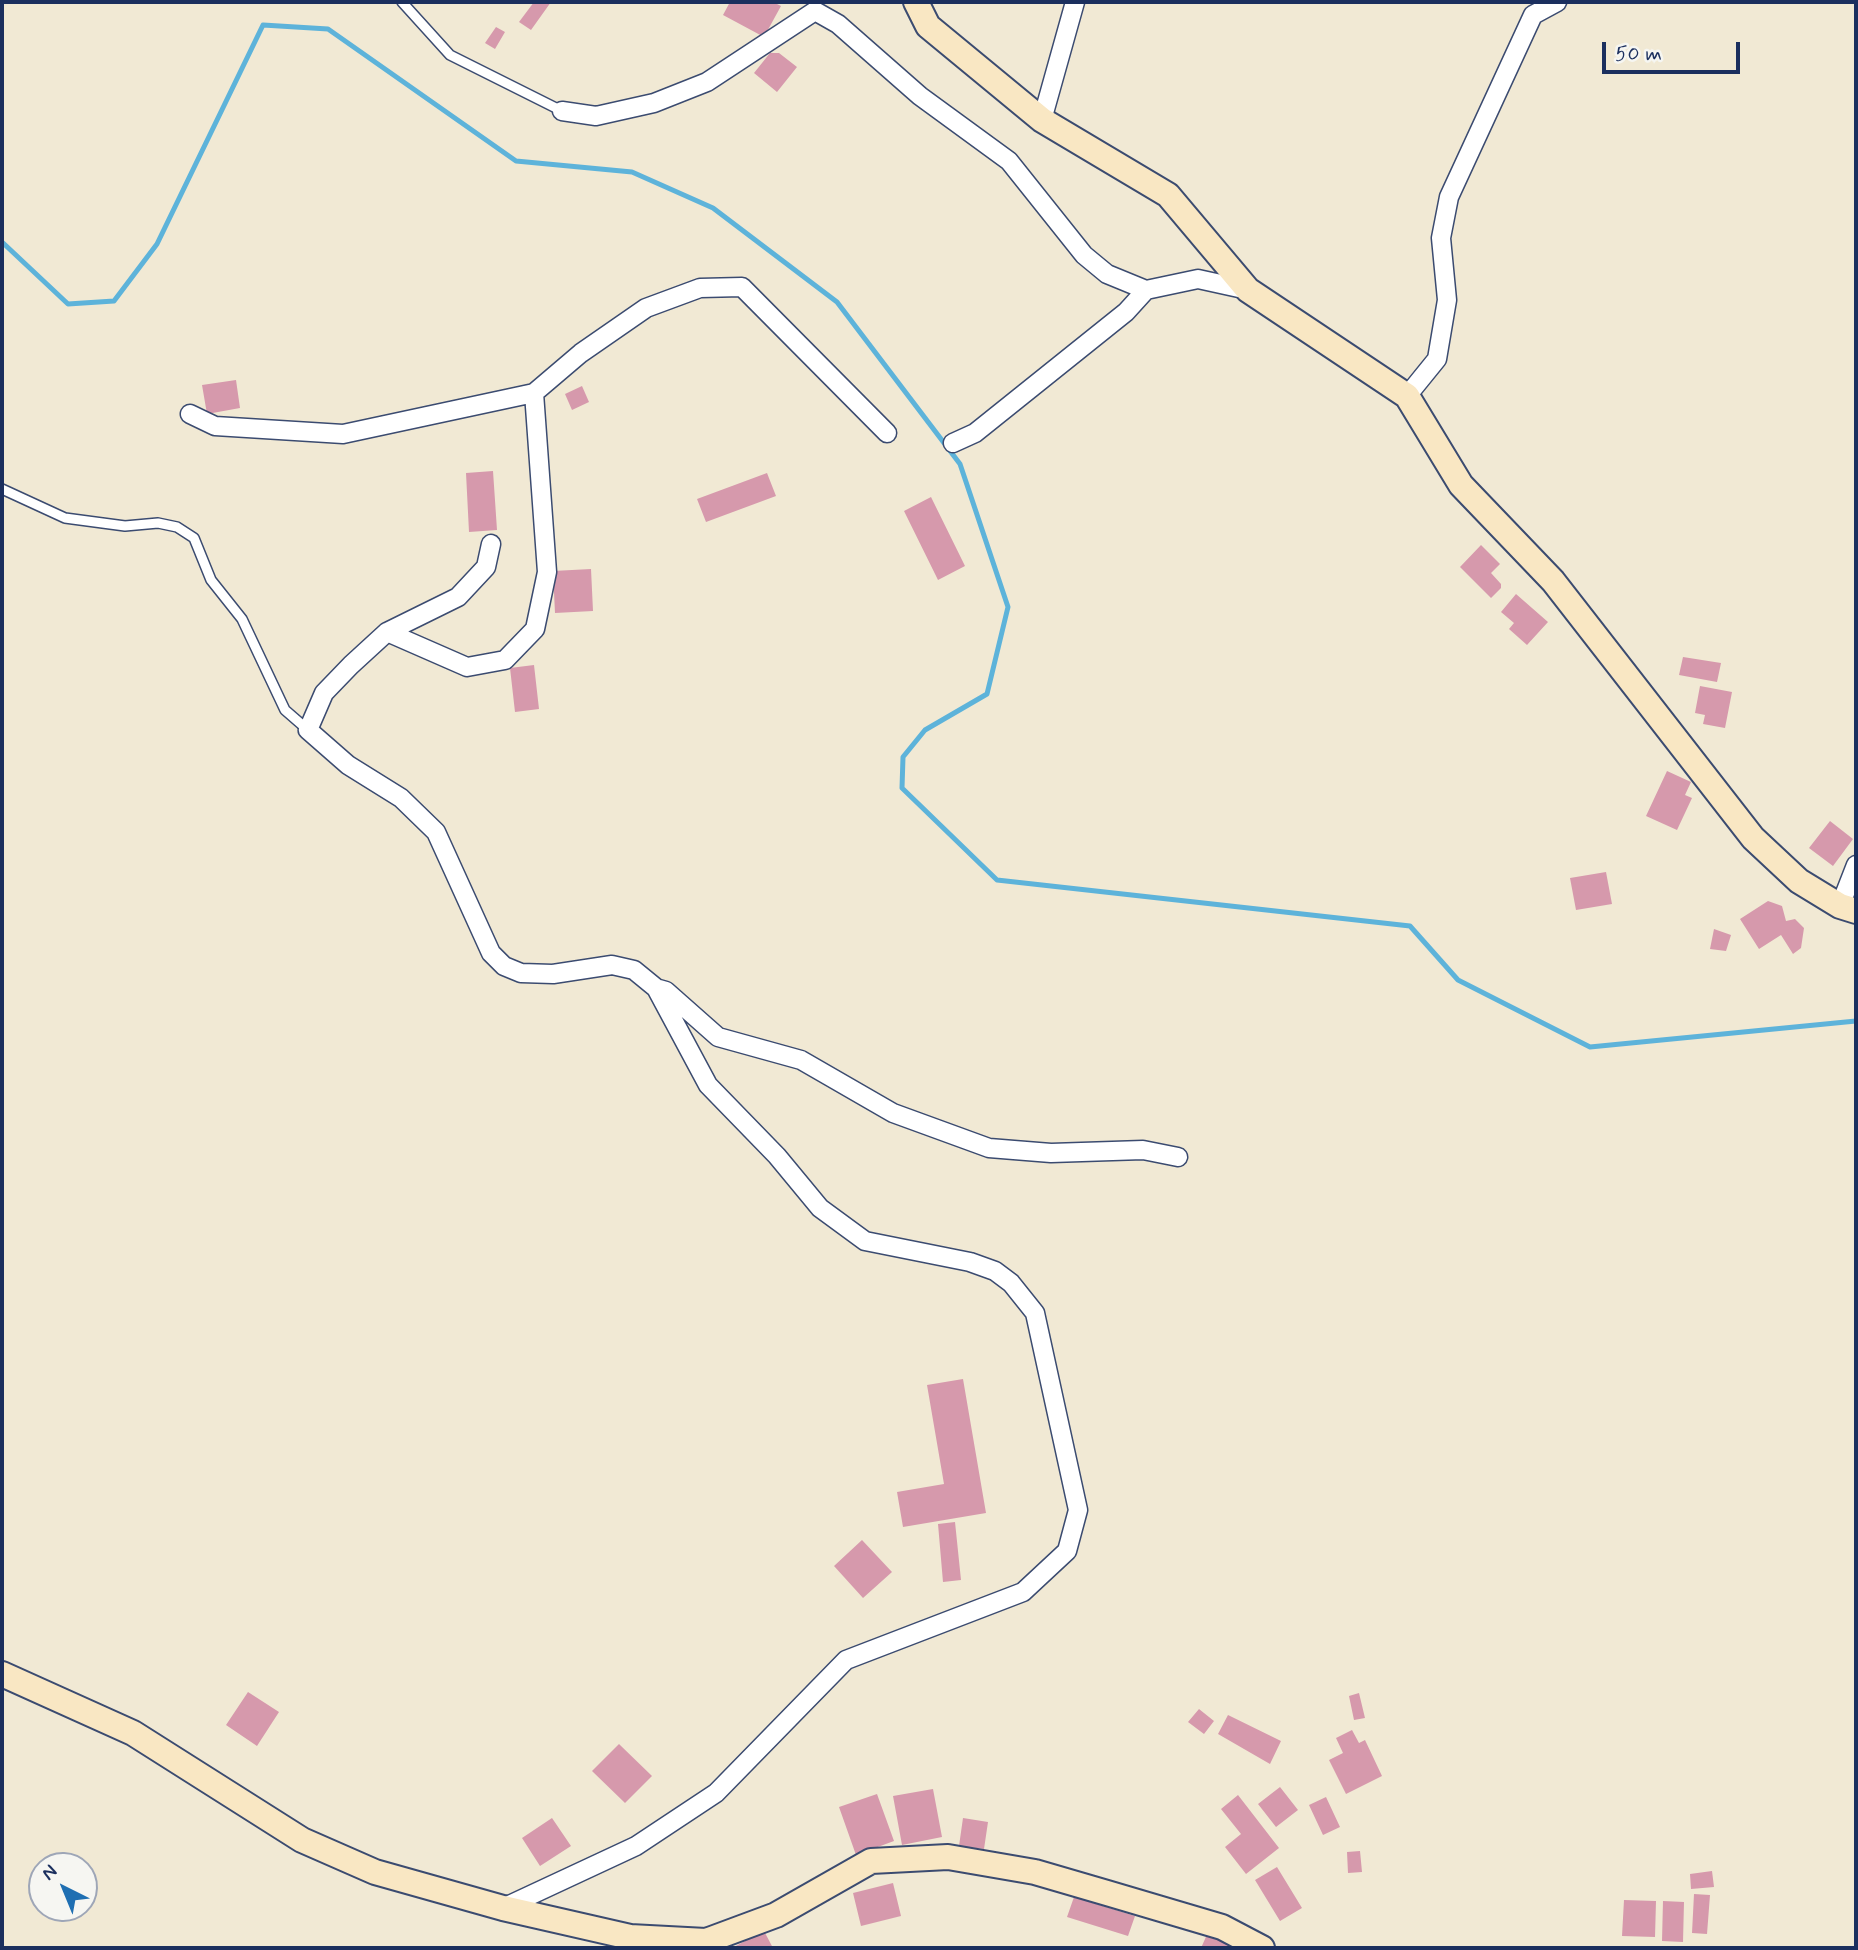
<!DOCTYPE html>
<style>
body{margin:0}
#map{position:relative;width:1858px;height:1950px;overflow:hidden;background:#f1e9d4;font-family:Mynerve,sans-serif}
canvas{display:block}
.frame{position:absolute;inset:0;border:4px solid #1b2f5e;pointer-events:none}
.north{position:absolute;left:28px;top:1852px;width:70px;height:70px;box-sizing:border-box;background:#f6f6f2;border:2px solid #9ea6b7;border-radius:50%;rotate:317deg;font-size:19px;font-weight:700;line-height:28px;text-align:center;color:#1b2f5e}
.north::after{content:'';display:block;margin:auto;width:24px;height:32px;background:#1f6fb2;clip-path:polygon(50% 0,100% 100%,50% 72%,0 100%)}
.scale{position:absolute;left:1602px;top:42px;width:138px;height:32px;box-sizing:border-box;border:4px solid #1b2f5e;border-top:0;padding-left:9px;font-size:21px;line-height:24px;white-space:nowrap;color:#1b2f5e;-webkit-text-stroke:5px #f6f6f2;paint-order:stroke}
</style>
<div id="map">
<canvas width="1858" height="1950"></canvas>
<div class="frame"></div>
<div class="north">N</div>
<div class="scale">50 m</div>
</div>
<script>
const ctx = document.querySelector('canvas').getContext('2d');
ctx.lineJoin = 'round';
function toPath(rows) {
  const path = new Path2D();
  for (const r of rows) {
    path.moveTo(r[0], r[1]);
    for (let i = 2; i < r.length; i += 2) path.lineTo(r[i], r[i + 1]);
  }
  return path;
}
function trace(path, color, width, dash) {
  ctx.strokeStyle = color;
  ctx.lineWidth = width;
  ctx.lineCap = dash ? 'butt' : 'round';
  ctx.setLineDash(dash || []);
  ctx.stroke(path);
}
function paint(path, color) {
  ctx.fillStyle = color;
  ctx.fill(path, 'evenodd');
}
trace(toPath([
 [2,242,68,304,114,301,157,244,263,25,328,29,516,161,632,172,713,208,837,302,960,464,1008,607,987,694,925,730,903,757,902,788,997,880,1410,926,1458,980,1590,1047,1856,1021]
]), '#5db3da', 5);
paint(toPath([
 [534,2,551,2,531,30,519,22],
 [730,2,773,2,781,6,764,37,723,15],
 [496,27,505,32,495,49,485,43],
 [770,53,779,53,797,67,777,92,754,73],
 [236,380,240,408,207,414,202,385],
 [582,386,589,402,572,410,565,394],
 [493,471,497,530,469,532,466,473],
 [767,473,776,496,706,522,697,499],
 [931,497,965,566,938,580,904,511],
 [1481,545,1500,564,1491,573,1501,584,1501,588,1491,598,1460,567],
 [591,569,593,611,555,613,553,571],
 [1516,594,1548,622,1527,645,1509,629,1514,623,1501,612],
 [1683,657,1721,663,1717,682,1679,675],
 [534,665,539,709,515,712,510,668],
 [1700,686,1732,692,1725,728,1703,724,1705,715,1695,713],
 [1667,771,1691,782,1685,795,1692,798,1677,830,1646,816],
 [1830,821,1853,839,1833,866,1809,848],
 [1606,872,1612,904,1576,910,1570,878],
 [1768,901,1782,906,1786,921,1795,919,1804,928,1801,948,1793,954,1781,935,1759,949,1740,919],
 [1714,929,1731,935,1726,951,1710,949],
 [963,1379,986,1513,903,1527,897,1492,944,1484,927,1385],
 [955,1522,961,1580,943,1582,938,1524],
 [862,1540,892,1572,863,1598,834,1566],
 [248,1692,279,1712,257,1746,226,1725],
 [1359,1693,1365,1718,1354,1720,1349,1696],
 [1199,1709,1214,1721,1204,1734,1188,1722],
 [1228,1715,1281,1741,1270,1764,1218,1734],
 [1352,1730,1359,1743,1365,1740,1382,1776,1346,1794,1329,1760,1343,1753,1336,1738],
 [619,1744,652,1776,625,1803,592,1771],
 [1280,1787,1298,1810,1276,1827,1258,1804],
 [933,1789,942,1837,902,1845,893,1796],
 [877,1794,894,1841,856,1855,839,1807],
 [1238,1795,1279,1848,1246,1874,1225,1847,1241,1834,1221,1809],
 [1326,1797,1340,1827,1323,1835,1309,1805],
 [552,1818,571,1846,540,1866,522,1838],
 [963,1818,988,1822,984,1849,959,1846],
 [1360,1851,1362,1872,1348,1873,1347,1852],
 [1277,1867,1302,1908,1280,1921,1255,1880],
 [1712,1871,1714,1887,1691,1889,1690,1874],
 [893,1883,901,1916,861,1926,853,1893],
 [1694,1894,1710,1895,1707,1934,1692,1933],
 [1074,1897,1135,1916,1128,1936,1067,1917],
 [1624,1900,1656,1901,1655,1937,1622,1936],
 [1663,1901,1684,1902,1683,1942,1662,1941],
 [1209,1930,1240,1948,1201,1948],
 [764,1931,773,1948,732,1948]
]), '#d699ac');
const lane = toPath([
 [402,2,450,55,562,111],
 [2,489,65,518,125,526,158,523,177,527,194,538,211,580,242,619,285,710,308,730]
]);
const street = toPath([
 [562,111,596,116,654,103,707,82,815,11,838,24,920,96,1009,161,1084,255,1107,274,1146,290],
 [1042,120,1075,2],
 [1407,396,1437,359,1447,300,1441,238,1449,197,1533,15,1557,2],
 [190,414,215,426,343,434,534,393],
 [953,443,975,433,1126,312,1146,290,1198,279,1248,290],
 [491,544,486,567,458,597,387,632,351,665,324,693,308,730,348,765,401,798,436,832,491,953,504,966,521,973,553,974,612,965,634,970,656,988,708,1085,777,1156,820,1208,865,1241,970,1262,995,1271,1011,1283,1035,1313,1078,1510,1067,1551,1023,1592,846,1660,716,1793,636,1846,503,1908],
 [387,632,467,667,505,660,535,629,547,572,534,393,581,353,646,308,700,288,742,287,887,433],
 [1840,906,1856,865],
 [659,989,666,991,718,1037,801,1060,893,1113,989,1148,1051,1153,1143,1150,1178,1157]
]);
const secondary = toPath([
 [916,2,928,26,1042,120,1168,195,1248,290,1407,396,1461,485,1553,581,1753,838,1799,881,1840,906,1856,911],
 [2,1674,133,1733,302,1840,375,1872,503,1908,630,1937,706,1941,776,1915,871,1861,948,1857,1035,1872,1107,1893,1222,1927,1262,1948]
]);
trace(lane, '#3b4b70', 12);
trace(street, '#3b4b70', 21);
trace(secondary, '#3b4b70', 28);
trace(lane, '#fff', 9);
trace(street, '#fff', 18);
trace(secondary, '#f9e7c3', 24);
</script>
